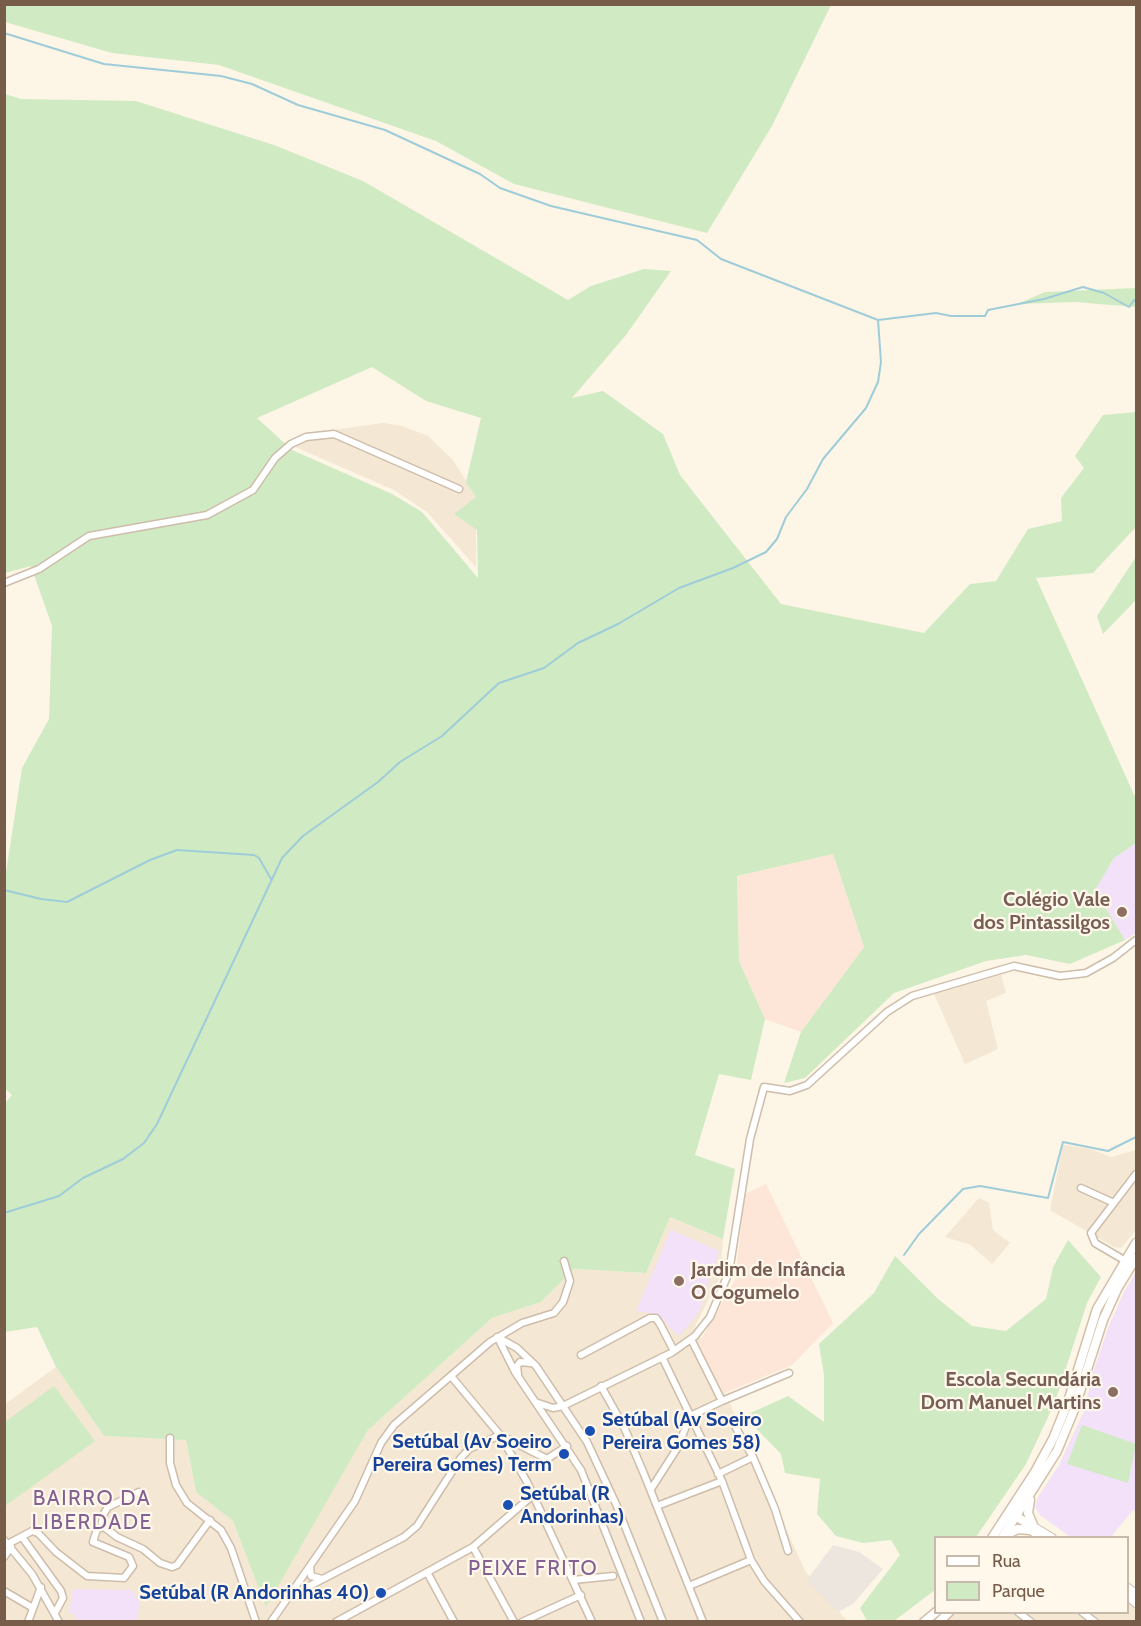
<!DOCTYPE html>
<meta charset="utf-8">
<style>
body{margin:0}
#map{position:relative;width:1141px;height:1626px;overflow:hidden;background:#fdf5e5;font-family:Cabin,sans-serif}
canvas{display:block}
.frame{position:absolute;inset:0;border:6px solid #765c49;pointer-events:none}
.legend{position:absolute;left:934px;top:1536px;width:195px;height:78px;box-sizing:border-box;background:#fff8eb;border:2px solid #c8baaa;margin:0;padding:8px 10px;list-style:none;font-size:18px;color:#765c49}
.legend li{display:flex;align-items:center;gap:12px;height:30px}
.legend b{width:30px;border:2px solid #c8baaa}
</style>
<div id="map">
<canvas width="1141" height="1626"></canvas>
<div class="frame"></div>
<ul class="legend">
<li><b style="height:8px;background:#fff"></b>Rua</li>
<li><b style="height:16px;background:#d0ebc3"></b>Parque</li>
</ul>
</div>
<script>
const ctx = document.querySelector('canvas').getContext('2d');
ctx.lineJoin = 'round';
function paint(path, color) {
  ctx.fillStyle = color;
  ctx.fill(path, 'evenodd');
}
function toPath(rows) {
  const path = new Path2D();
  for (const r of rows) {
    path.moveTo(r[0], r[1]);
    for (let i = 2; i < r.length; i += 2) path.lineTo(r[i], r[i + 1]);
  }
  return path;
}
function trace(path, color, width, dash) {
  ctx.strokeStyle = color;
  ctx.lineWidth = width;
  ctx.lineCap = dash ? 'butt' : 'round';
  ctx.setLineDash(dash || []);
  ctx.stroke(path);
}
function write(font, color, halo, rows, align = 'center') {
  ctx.font = font + ' Cabin,sans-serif';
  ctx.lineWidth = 4.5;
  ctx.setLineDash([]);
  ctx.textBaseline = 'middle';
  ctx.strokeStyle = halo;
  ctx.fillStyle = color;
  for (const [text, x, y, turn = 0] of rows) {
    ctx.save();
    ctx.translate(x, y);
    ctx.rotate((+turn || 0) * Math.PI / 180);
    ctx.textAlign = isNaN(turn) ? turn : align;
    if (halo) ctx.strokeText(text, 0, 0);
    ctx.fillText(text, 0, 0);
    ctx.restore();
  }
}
paint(toPath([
 [383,423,402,426,428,436,453,460,476,497,476,567,427,512,394,490,286,443,312,433],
 [1001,975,1006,993,986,1001,998,1049,965,1064,934,994],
 [1063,1145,1090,1149,1111,1157,1136,1150,1136,1230,1121,1248,1114,1247,1050,1210],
 [979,1198,989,1203,993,1230,1010,1243,992,1264,971,1245,945,1237],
 [670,1217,723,1239,720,1277,695,1326,805,1571,847,1621,5,1621,4,1405,56,1367,104,1436,186,1440,196,1492,233,1521,266,1606,368,1430,492,1318,541,1302,574,1269,646,1273],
 [1128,1602,1136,1608,1136,1621,943,1622,951,1613,1128,1612]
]), '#f4e7d3');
paint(toPath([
 [833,854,864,947,801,1032,765,1019,739,961,737,876],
 [766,1184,833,1323,792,1365,722,1394,698,1345,735,1280,745,1194]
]), '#fde5d8');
paint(toPath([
 [833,1545,859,1552,883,1569,853,1604,838,1612,807,1580]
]), '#ece6df');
paint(toPath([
 [1136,843,1136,933,1125,940,1095,890,1114,858],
 [671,1230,719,1251,699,1312,680,1335,677,1335,658,1314,636,1311],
 [1136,1272,1136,1512,1133,1510,1111,1537,1072,1538,1040,1515,1035,1507,1038,1497,1059,1465,1085,1409,1092,1375,1108,1328,1124,1292],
 [73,1589,132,1590,140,1603,136,1621,75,1621,76,1615,69,1613]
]), '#f2e1f9');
paint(toPath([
 [4,5,5,4,831,5,772,126,707,233,514,184,436,141,219,65,112,53,5,22],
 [5,94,21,99,136,101,274,145,363,181,568,300,591,286,644,269,671,271,626,335,572,398,603,391,663,434,680,475,781,604,924,633,970,584,996,581,1028,529,1062,521,1061,498,1084,468,1075,456,1103,415,1136,412,1136,527,1093,573,1036,578,1136,799,1136,843,1114,858,1095,890,1125,940,1070,964,1026,955,986,961,894,993,805,1078,784,1083,801,1032,864,947,833,854,737,876,739,961,765,1019,751,1080,719,1074,695,1155,735,1169,723,1239,670,1217,646,1273,574,1269,541,1302,492,1318,368,1430,266,1607,233,1521,196,1492,186,1440,104,1436,56,1367,37,1327,5,1332,4,1104,12,1095,4,1088,5,879,22,768,49,719,52,626,31,566,5,573],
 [372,367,426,401,481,418,466,482,476,497,454,514,477,530,478,578,422,512,392,494,292,450,257,418],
 [1136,288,1136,307,1075,302,1017,304,1045,292],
 [1136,557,1136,600,1103,634,1097,616],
 [1068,1240,1101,1277,1087,1303,1055,1402,1026,1464,976,1537,936,1538,935,1590,894,1621,867,1621,860,1608,900,1555,891,1540,863,1543,836,1536,817,1514,820,1479,785,1473,781,1454,744,1416,788,1396,824,1422,824,1375,819,1344,874,1293,895,1256,938,1299,972,1326,1006,1331,1046,1299,1053,1267],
 [54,1386,95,1441,5,1506,5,1422],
 [1082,1425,1136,1444,1128,1483,1067,1464]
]), '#d0ebc3');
trace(toPath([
 [4,33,104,64,221,76,252,84,298,105,385,130,480,174,500,188,551,206,697,240,721,259,878,320,936,313,951,316,985,316,988,310,1044,299,1083,287,1104,293,1129,307,1134,300,1136,301],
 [4,890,41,899,67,902,150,860,177,850,254,855,259,858,271,879],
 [4,1213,59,1196,83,1178,123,1159,144,1143,157,1124,282,858,303,836,378,782,400,762,442,736,499,683,544,668,578,643,618,624,679,588,733,568,766,552,777,539,786,517,807,489,823,459,866,408,878,382,881,362,878,320],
 [904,1255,919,1234,963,1189,980,1186,1048,1198,1063,1142,1108,1151,1136,1137]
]), '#9fccd9', 2);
const minor = toPath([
 [4,583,39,569,89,536,207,515,253,490,275,458,291,444,306,437,334,434,459,489],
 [1081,1188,1114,1203],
 [1124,1260,1095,1243,1091,1233,1136,1174],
 [497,1337,517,1348,536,1366,587,1442,616,1504,663,1622],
 [498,1338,515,1372,581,1470,641,1622],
 [581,1355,650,1318,656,1318,660,1324,674,1351],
 [662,1357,722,1481,751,1560,764,1581,800,1622],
 [518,1374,517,1366,520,1362,530,1363],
 [451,1376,500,1435,527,1482,592,1622],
 [601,1386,624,1427,644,1474,703,1622],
 [722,1401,789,1373],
 [535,1402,553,1408,563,1406,671,1353,695,1336,710,1317,729,1272,750,1139,764,1087,790,1091,807,1085,887,1012,912,996,1014,966,1060,976,1086,973,1113,958,1136,940],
 [690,1416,722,1401,691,1339],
 [736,1428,753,1457,775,1509,788,1551],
 [170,1438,170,1463,176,1485,187,1503,221,1530,231,1548,256,1622],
 [718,1474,753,1457],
 [651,1489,678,1447,690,1416],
 [657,1506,722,1481],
 [101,1528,103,1515,108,1507,139,1492],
 [22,1537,61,1591,63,1598,55,1613],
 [4,1540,32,1574,59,1622],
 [8,1544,32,1531,38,1533,56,1552,87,1576,124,1578,133,1566,129,1557,93,1542,97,1529,104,1527,117,1537,143,1549,160,1563,172,1567,177,1565,210,1520],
 [473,1547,514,1622],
 [4,1557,11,1547],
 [310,1566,311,1576,322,1579],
 [428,1574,454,1622],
 [573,1580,613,1576],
 [689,1586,751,1560],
 [4,1591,33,1608],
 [288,1597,404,1537,417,1526,460,1459,469,1449,500,1435,547,1459,567,1446],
 [1018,1612,1031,1622],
 [1082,1612,1095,1622],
 [28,1622,41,1587],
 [271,1622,355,1501,381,1443,394,1425,490,1342,522,1323,554,1313,563,1302,570,1281,564,1261],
 [336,1622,473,1547,533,1495],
 [522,1622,581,1595]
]);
const tertiary = toPath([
 [1012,1514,1052,1538],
 [1026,1526,1041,1538],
 [1128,1588,1136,1594],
 [1128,1596,1136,1603]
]);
const secondary = toPath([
 [1030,1500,1028,1513,1033,1525],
 [1005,1535,1018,1529,1030,1530],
 [992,1538,1035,1472,1053,1439,1068,1402,1097,1309,1136,1243],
 [1002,1538,1057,1451,1074,1410,1103,1320,1117,1289,1136,1258],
 [924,1622,936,1612],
 [939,1622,949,1612]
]);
trace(minor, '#cebdab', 9);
trace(tertiary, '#cebdab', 10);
trace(secondary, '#d4bfab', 11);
trace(minor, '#fff', 6);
trace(tertiary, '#fff', 8);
trace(secondary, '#fff', 8);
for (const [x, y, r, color] of [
 [1122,912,6,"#8d6e63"],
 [679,1281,6,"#8d6e63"],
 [1113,1392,6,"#8d6e63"],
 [590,1431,6,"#1a4fb4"],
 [564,1454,6,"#1a4fb4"],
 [508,1505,6,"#1a4fb4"],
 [381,1593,6,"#1a4fb4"]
]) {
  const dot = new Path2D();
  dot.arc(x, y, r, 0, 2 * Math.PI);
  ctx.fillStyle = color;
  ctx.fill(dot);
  trace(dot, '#fff8eb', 2);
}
write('bold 20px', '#785e54', '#fff8eb', [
 ["Colégio Vale",1110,900],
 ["dos Pintassilgos",1110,923],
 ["Jardim de Infância",691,1270,"left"],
 ["O Cogumelo",691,1293,"left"],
 ["Escola Secundária",1101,1380],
 ["Dom Manuel Martins",1101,1403]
], 'right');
write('bold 20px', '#164399', '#fff8eb', [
 ["Setúbal (Av Soeiro",602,1420],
 ["Pereira Gomes 58)",602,1443],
 ["Setúbal (Av Soeiro",552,1442,"right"],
 ["Pereira Gomes) Term",552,1465,"right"],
 ["Setúbal (R",520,1494],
 ["Andorinhas)",520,1517],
 ["Setúbal (R Andorinhas 40)",369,1593,"right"]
], 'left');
ctx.letterSpacing = '1.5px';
write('21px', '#856193', '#fff8eb', [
 ["BAIRRO DA",92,1499],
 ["LIBERDADE",92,1523],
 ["PEIXE FRITO",533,1569]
]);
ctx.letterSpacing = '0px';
</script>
